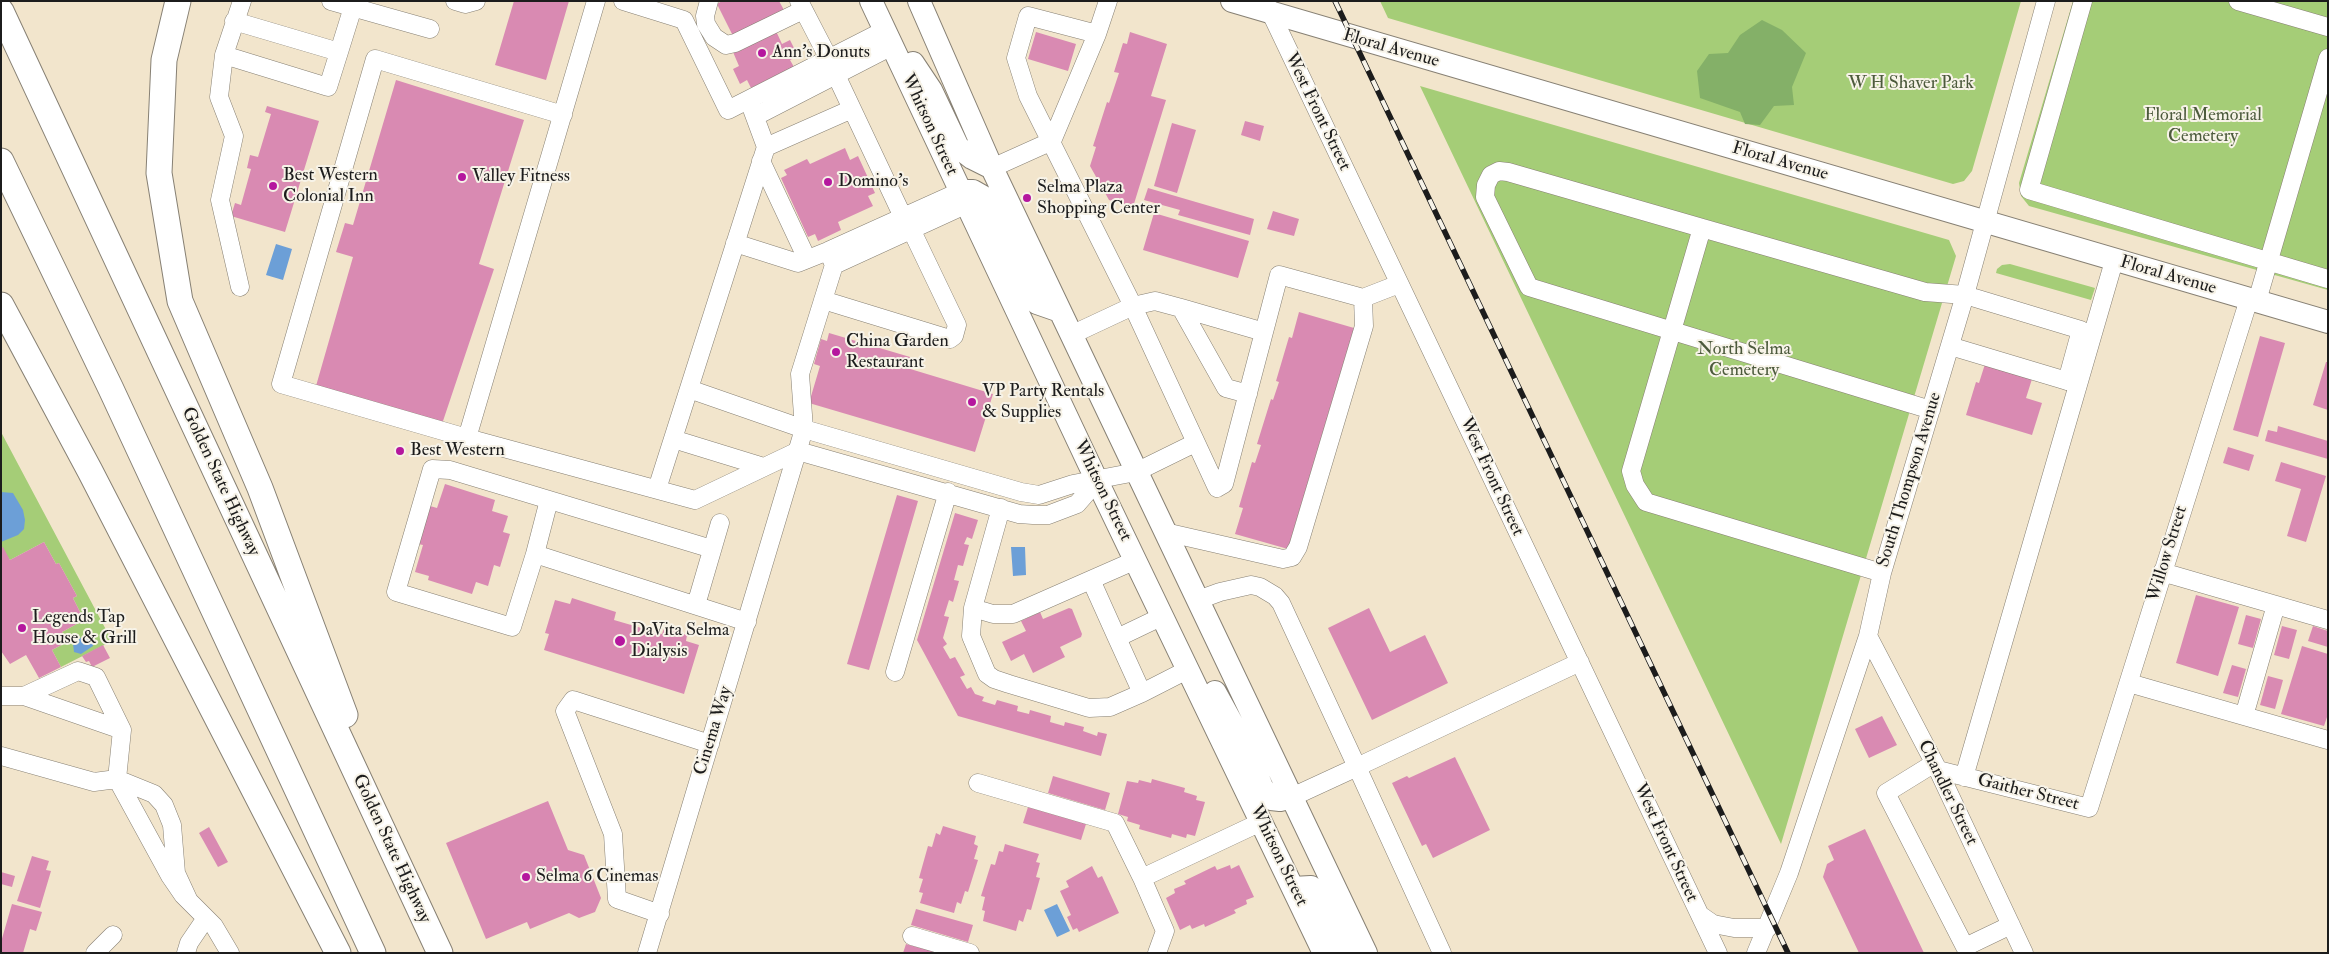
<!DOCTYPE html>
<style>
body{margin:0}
#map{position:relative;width:2329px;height:954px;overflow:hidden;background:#f2e5cc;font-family:"IM FELL Double Pica",serif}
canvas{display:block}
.frame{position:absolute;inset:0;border:2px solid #1c1c1c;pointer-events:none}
</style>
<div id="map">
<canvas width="2329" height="954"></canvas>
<div class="frame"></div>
</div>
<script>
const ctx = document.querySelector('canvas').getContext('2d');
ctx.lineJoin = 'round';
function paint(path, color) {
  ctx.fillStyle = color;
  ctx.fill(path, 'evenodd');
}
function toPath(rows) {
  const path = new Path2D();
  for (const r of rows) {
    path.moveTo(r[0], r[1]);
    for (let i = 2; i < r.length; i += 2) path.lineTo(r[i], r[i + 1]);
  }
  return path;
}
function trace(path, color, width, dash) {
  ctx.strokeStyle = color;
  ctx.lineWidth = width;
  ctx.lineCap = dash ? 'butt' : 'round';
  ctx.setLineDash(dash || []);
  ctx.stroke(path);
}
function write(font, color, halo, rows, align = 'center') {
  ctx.font = font + ' "IM FELL Double Pica",serif';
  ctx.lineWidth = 4;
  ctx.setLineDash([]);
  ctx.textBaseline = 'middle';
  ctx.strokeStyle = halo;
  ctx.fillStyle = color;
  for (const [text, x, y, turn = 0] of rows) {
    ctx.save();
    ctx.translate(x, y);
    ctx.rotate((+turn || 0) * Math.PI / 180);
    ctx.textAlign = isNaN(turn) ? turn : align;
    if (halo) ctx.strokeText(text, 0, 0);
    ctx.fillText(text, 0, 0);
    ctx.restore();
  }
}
paint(toPath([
 [1380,1,2021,1,1972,171,1964,181,1953,184,1388,18],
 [2073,1,2328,1,2328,290,2029,206,2021,196,2019,183],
 [1420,86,1949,240,1956,256,1781,844],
 [2010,264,2095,288,2091,300,1996,273,1997,269,2002,265],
 [1,432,112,641,61,667,52,650,67,642,62,632,84,620,73,598,77,596,59,563,56,564,44,542,10,560,1,548]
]), '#a5cd77');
paint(toPath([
 [1762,20,1782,30,1806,53,1792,87,1794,105,1774,106,1760,125,1745,124,1740,112,1700,98,1697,71,1709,54,1728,53,1740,35]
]), '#84b068');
paint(toPath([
 [276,244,292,249,283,280,266,275],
 [1,492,13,493,23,510,25,520,24,529,18,535,1,542],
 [1011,547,1025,547,1026,575,1013,576],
 [88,632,91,632,94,636,93,646,81,654,74,652,73,644],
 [1057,904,1070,931,1057,937,1044,910]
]), '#6c9fd7');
paint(toPath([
 [514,1,569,1,546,80,495,65],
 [722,1,779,1,784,10,733,36,717,4],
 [776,31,782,44,790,40,798,56,790,60,794,67,751,88,747,80,740,84,733,69,739,66,733,52],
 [1036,32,1076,44,1068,71,1028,59],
 [1130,32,1167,44,1151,96,1166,100,1133,207,1109,200,1090,166,1096,147,1093,146,1107,102,1109,103,1119,73,1114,72,1123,43,1127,44],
 [396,80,524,120,479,264,494,269,442,424,316,386,353,257,336,252,345,223,353,225],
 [267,106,319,121,285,232,231,216,235,203,241,205,251,169,247,168,250,155,258,157,271,114,265,112],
 [1245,121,1264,126,1260,141,1241,135],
 [1172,123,1196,130,1177,193,1154,186],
 [845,148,850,160,858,156,875,193,868,196,873,206,838,222,841,230,818,241,815,234,808,237,781,178,787,175,784,170,807,159,810,164],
 [1148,188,1254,219,1250,235,1178,215,1180,210,1144,200],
 [1273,211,1299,219,1294,236,1267,229],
 [1154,213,1249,241,1238,278,1143,250],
 [1299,312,1354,328,1288,549,1235,534,1243,508,1239,507,1252,462,1255,463,1261,445,1257,444,1271,399,1273,400,1279,382,1276,381,1289,337,1292,338],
 [829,333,910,357,907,368,993,394,975,452,809,403,820,366,814,364,821,339,827,341],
 [2260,336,2285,343,2258,437,2233,430],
 [2326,362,2328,362,2328,410,2313,405],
 [1985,364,2032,379,2026,398,2042,403,2032,435,1966,415,1976,382,1979,383],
 [2278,426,2328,441,2328,459,2265,441,2268,430,2277,432],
 [2228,447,2254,455,2249,471,2223,463],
 [2281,462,2326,476,2306,542,2287,536,2301,489,2275,481],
 [445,484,495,500,492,511,508,516,503,532,510,534,500,567,494,565,488,586,476,582,472,594,428,580,429,576,415,572,423,545,418,544,430,506,437,508],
 [897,495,918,501,869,670,847,664],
 [955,513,978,520,972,539,967,537,964,544,969,545,963,566,958,565,954,580,959,581,953,602,949,600,944,616,949,617,943,638,947,644,943,647,950,659,955,657,965,675,960,677,967,689,971,687,975,694,984,697,982,701,995,705,997,700,1018,706,1017,711,1029,714,1030,710,1051,716,1050,722,1064,726,1065,722,1084,727,1083,731,1097,736,1098,732,1107,734,1101,756,958,716,917,640],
 [44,542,56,564,59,563,77,596,73,598,84,620,62,632,67,642,52,650,61,667,39,678,26,655,10,664,1,651,1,548,3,547,10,560],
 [2196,595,2239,607,2218,676,2176,663],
 [572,598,616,612,614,620,662,634,664,628,687,635,686,641,699,645,684,694,544,650,549,634,545,633,555,600,570,604],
 [1069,608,1072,609,1082,634,1081,637,1060,647,1065,657,1033,673,1024,654,1011,661,1002,642,1026,631,1021,621,1040,612,1043,619],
 [1369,608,1390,652,1425,635,1448,683,1372,720,1328,628],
 [2246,615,2261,619,2253,648,2238,644],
 [2282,626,2297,630,2289,659,2274,655],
 [2313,626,2328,631,2328,647,2308,641],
 [103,645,110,658,92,667,89,661,86,662,82,656],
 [2302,646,2328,654,2328,714,2324,726,2281,714],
 [2232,665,2246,669,2238,697,2223,693],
 [2268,676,2283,680,2275,709,2260,705],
 [1882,716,1897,745,1869,758,1855,729],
 [1455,757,1490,830,1433,858,1426,844,1422,846,1392,783,1407,776,1409,778],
 [1053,776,1110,793,1105,810,1048,793],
 [1152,779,1185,788,1184,792,1197,796,1196,800,1205,802,1195,836,1187,834,1186,838,1172,834,1171,838,1139,829,1140,825,1127,821,1128,817,1118,814,1127,781,1138,783,1139,780,1151,783],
 [548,801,568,850,584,855,601,898,595,912,579,918,569,913,530,929,527,922,486,939,446,843],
 [1028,807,1086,824,1081,840,1023,823],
 [943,826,976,836,974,844,978,846,974,859,978,860,968,892,965,891,961,904,957,902,954,913,920,903,923,893,919,892,923,879,919,878,928,846,932,847,936,833,940,835],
 [209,827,228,862,218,867,199,833],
 [1865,829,1924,953,1859,953,1823,877,1827,864,1834,860,1828,846],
 [1005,844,1039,854,1036,862,1040,863,1036,877,1040,878,1031,910,1027,909,1023,922,1019,920,1016,931,983,921,985,911,982,910,985,897,981,896,991,864,995,865,999,851,1003,852],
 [32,856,49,861,46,870,51,871,40,908,17,901],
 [1230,865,1231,869,1239,865,1254,897,1246,900,1247,904,1234,910,1236,913,1205,927,1204,924,1192,929,1190,925,1180,930,1166,898,1175,893,1174,889,1186,884,1184,881,1215,866,1217,870],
 [1092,866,1098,878,1102,876,1119,913,1079,932,1077,928,1073,930,1067,917,1071,915,1060,891,1069,887,1066,881],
 [1,872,15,876,12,887,1,884],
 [12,904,42,912,36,931,30,929,23,953,1,953,1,942],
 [916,909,973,925,968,942,911,925],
 [906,944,936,952,936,953,903,953]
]), '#d98ab2');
const minor = toPath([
 [331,1,430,29],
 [455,1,465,4,476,1],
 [596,1,467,438,695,500,798,451],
 [623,1,684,20,728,110,885,30],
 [709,1,705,16,706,24,714,37,726,45,735,43,803,10],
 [799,1,829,59],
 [2083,1,2029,190,2328,279],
 [2238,1,2328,27],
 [1267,5,1718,953],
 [1097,34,1028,16,1016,58,1028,96,1130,300,1217,488,1224,484,1279,275,1363,298,1399,284],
 [339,52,353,7],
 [224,55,328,87,339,52,234,21],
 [836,75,903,217],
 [756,116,892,46],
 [766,147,852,109],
 [761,161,807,259],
 [992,168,1052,141,1097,34,1108,1],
 [1702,228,1508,172,1499,171,1491,175,1486,185,1485,197,1529,287,1931,410],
 [828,251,961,191],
 [834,265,967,204],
 [240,287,220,200,234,136,219,97,224,55,242,1],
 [823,300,950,339,954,336,957,325,911,229],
 [2257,301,2328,58],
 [1181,308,1264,332],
 [1071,335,1133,306,1155,301,1181,308,1226,388,1248,394],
 [689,389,804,429,800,374,834,265,828,251,798,263,735,243],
 [467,438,281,384,375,59,563,115],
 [673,439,764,467],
 [798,451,1019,514,1033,515,1048,515,1077,504,1097,481],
 [657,489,766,147,749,101],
 [1165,532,1283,559,1292,557,1298,547,1364,326,1363,298],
 [712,549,450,470,432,469,396,592,512,627,535,554,747,622],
 [535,554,549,500],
 [1136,560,1013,614,993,614,973,608,971,636,987,674,994,679,1009,684,1089,708,1110,707,1142,693],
 [2162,572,2328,620],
 [1882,573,1646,502,1635,485,1631,471,1702,228,1925,292,1965,295,2081,330,2067,381,1950,346],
 [1091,580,1117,638],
 [1198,600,1220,592,1251,585,1260,587,1275,596,1281,603,1357,767,1580,662],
 [696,605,720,523],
 [973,608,1001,508],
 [1163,616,1117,638,1142,693,1189,669],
 [1868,636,1938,770,2024,953],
 [895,672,948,492],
 [2129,683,2328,740],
 [1,696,24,696,122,730,117,779],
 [24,696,78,671,96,677,122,730],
 [2244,716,2276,605],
 [1,756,94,782,117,779,154,794,164,805,172,825,176,873,188,899],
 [1933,764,1886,793,1965,947,2011,925],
 [1938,770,2089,808,2249,299],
 [1964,777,2114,261],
 [117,779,170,876,183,895,214,926,230,953],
 [978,783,1115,823,1142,878,1261,822],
 [1292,797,1357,767,1442,953],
 [1142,878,1165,931,1157,953],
 [660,914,617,899,613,834,565,711,573,700,710,744],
 [1700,915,1713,924,1734,928,1768,928],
 [912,936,970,953],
 [95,953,113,935],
 [186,953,189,943,206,918],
 [647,953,804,429,1021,492,1039,495,1073,484,1136,472,1195,443],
 [1756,953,1789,873,1868,636,1882,573,1965,295,2046,1]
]);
const major = toPath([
 [871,1,1097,481,1324,953],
 [919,1,992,168,1366,953],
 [1232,1,2328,322],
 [913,63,931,90,958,147,972,158,992,168],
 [961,191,973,191,987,199,1037,303,1060,311],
 [1215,692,1248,752,1262,787,1271,799,1280,800,1292,797],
 [1293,888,1311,887,1316,892,1346,953]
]);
const highway = toPath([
 [178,1,164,60,159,173,180,301,260,488,345,715],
 [1,11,440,953],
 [1,161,111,389,373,953],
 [1,305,90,471,338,953]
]);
trace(minor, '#878074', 19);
trace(major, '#878074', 24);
trace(highway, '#878074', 27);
trace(minor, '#fff', 18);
trace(major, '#fff', 22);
trace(highway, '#fff', 25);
const rail = toPath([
 [1335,1,1788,953]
]);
trace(rail, '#1c1c1c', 5.5);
trace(rail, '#f7f3e8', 4, [11]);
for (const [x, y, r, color] of [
 [762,53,5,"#b5179e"],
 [462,177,5,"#b5179e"],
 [828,182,5,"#b5179e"],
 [273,186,5,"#b5179e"],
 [1027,198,5,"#b5179e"],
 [836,352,5,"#b5179e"],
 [972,402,5,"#b5179e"],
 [400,451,5,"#b5179e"],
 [22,628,5,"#b5179e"],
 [620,641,6,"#b5179e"],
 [526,877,5,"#b5179e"]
]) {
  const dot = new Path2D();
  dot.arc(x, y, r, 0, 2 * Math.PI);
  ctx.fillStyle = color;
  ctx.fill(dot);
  trace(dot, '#f7f3e8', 2);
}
write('18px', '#1c1c1c', '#f7f3e8', [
 ["Floral Avenue",1391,49,16],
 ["West Front Street",1317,112,64],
 ["Whitson Street",929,125,65],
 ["Floral Avenue",1780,162,16],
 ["Floral Avenue",2168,276,16],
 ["West Front Street",1491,477,65],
 ["South Thompson Avenue",1910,480,-73],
 ["Golden State Highway",220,482,65],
 ["Whitson Street",1102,491,64],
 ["Willow Street",2168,554,-73],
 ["Cinema Way",714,731,-73],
 ["Chandler Street",1947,793,64],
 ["Gaither Street",2028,793,14],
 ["West Front Street",1665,843,65],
 ["Golden State Highway",391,849,65],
 ["Whitson Street",1278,856,64]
]);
write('18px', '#1c1c1c', '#f7f3e8', [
 ["Ann's Donuts",772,53],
 ["Best Western",283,176],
 ["Colonial Inn",283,197],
 ["Valley Fitness",472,177],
 ["Domino's",838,182],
 ["Selma Plaza",1037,188],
 ["Shopping Center",1037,209],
 ["China Garden",846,342],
 ["Restaurant",846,363],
 ["VP Party Rentals",982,392],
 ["& Supplies",982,413],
 ["Best Western",410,451],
 ["Legends Tap",32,618],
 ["House & Grill",32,639],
 ["DaVita Selma",631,631],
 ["Dialysis",631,652],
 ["Selma 6 Cinemas",536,877]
], 'left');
write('18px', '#4c5a3c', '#f7f3e8', [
 ["W H Shaver Park",1911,84],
 ["Floral Memorial",2203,116],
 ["Cemetery",2203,137],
 ["North Selma",1744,350],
 ["Cemetery",1744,371]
]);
</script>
